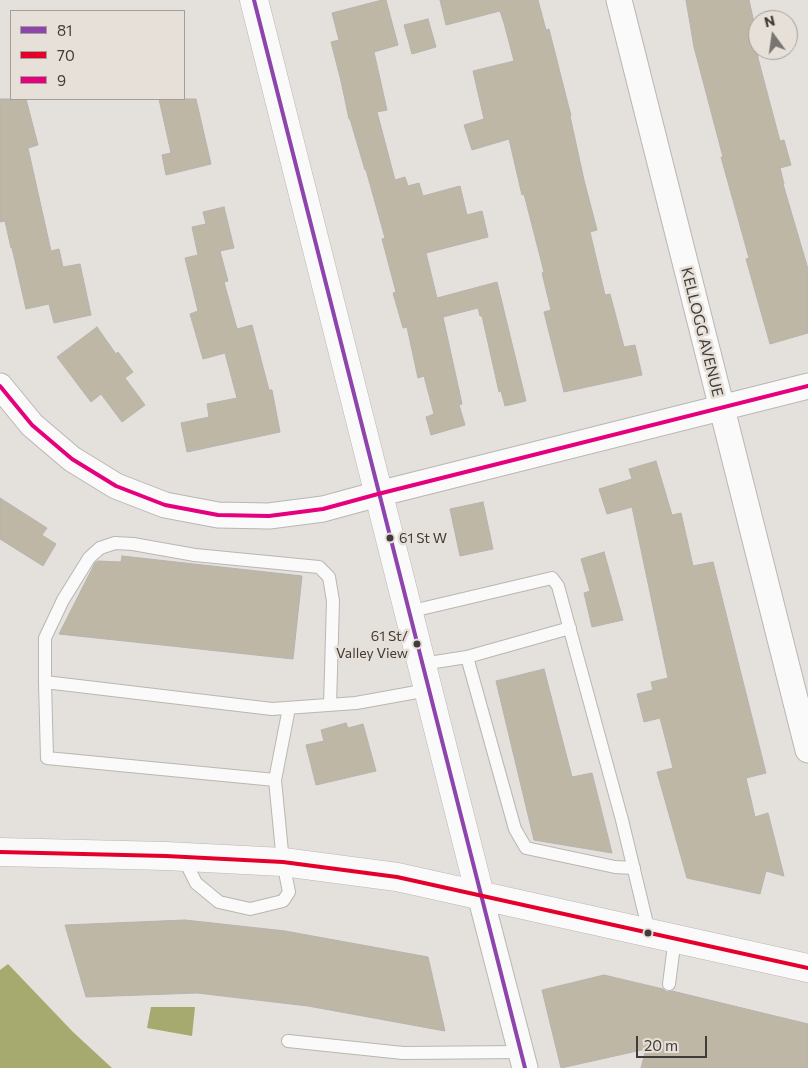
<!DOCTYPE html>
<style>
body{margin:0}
#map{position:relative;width:808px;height:1068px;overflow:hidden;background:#e4e0dc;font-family:Commissioner,sans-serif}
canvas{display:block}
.legend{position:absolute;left:10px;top:10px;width:175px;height:90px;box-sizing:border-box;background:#e7e0d8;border:1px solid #a49e98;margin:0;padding:6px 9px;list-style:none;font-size:15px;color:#3f3c39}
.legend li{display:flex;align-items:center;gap:10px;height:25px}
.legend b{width:25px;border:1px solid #a49e98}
.north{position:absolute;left:748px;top:10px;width:50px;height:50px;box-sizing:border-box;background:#e7e0d8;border:1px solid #a49e98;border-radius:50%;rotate:346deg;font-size:14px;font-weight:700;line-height:20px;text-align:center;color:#3f3c39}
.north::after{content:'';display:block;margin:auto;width:18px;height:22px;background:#797572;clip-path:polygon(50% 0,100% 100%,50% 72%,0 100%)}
.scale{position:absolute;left:636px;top:1036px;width:71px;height:22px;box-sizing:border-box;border:2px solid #3f3c39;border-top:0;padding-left:6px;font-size:15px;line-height:18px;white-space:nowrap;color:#3f3c39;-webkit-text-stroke:4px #e7e0d8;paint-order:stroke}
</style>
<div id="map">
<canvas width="808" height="1068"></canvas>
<ul class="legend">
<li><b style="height:6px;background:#8e44ad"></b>81</li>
<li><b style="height:6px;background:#e4002b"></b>70</li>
<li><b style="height:6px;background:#e5007d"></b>9</li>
</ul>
<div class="north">N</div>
<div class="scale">20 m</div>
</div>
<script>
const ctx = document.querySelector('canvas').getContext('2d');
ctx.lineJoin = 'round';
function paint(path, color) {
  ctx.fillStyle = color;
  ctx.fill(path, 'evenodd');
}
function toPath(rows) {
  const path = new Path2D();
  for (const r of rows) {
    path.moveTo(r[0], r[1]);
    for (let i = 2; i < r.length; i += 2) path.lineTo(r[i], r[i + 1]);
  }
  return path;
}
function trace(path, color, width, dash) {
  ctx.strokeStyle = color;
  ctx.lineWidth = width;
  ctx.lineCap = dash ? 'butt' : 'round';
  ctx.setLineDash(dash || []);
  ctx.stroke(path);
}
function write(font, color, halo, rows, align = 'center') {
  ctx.font = font + ' Commissioner,sans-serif';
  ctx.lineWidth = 5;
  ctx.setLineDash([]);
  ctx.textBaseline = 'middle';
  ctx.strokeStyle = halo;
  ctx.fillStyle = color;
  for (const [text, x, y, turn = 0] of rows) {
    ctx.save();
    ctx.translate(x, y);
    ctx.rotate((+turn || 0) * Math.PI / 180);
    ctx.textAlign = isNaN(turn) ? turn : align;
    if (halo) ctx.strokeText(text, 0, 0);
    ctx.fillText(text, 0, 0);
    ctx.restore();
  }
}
paint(toPath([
 [8,964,73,1032,112,1068,0,1068,0,970],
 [151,1007,195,1007,192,1036,147,1028]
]), '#a7aa6f');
const building = toPath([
 [382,0,386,0,398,45,374,52,387,110,377,112,395,180,405,177,408,186,419,183,423,196,460,186,467,215,482,211,488,237,426,253,437,298,497,282,526,401,505,406,501,391,499,392,482,316,480,316,478,308,443,317,462,404,459,405,465,425,431,435,426,417,434,414,424,376,418,378,407,327,403,328,393,293,396,292,382,239,385,238,366,170,365,170,350,119,349,119,341,81,331,42,339,40,332,13,382,0],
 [440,0,538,0,546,30,549,29,571,116,570,116,584,180,597,230,590,232,605,295,610,294,624,347,635,345,642,375,564,392,544,312,551,310,542,273,544,272,524,194,522,195,509,139,472,150,464,125,484,119,473,71,514,61,504,23,500,11,446,25,440,0],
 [686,0,749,0,758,40,758,58,780,141,784,140,791,165,780,168,784,184,783,184,808,269,808,333,770,344,746,259,749,258,721,157,723,157,694,47,686,0],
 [428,19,436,47,412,54,404,25,428,19],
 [0,99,26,99,38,145,28,148,51,251,59,249,63,267,80,264,91,315,54,323,49,304,26,309,12,248,11,248,5,221,0,222,0,99],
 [159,99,196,99,211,164,166,175,162,155,171,153,159,99],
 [224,207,234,248,220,251,228,281,224,282,237,329,252,325,269,390,272,390,280,432,187,452,181,423,209,417,207,404,237,398,225,353,203,359,190,314,198,311,185,258,198,255,192,227,206,224,203,212,224,207],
 [97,327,116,354,118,352,133,372,125,378,145,405,122,422,101,394,91,402,57,357,97,327],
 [656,461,672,515,681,513,693,566,713,562,766,773,746,778,755,817,768,813,784,876,766,871,760,894,687,878,657,772,673,768,660,718,644,722,637,694,653,690,651,682,668,678,632,507,607,514,599,489,632,479,629,469,656,461],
 [0,498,47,528,42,535,56,544,43,566,0,539,0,498],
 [483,502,493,549,460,556,450,509,483,502],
 [604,552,623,620,592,627,584,593,590,591,581,559,604,552],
 [122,556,302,576,293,659,59,634,95,563,98,561,121,562,122,556],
 [544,669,572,777,592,773,612,853,534,840,496,681,544,669],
 [346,723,348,728,363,724,376,771,316,785,306,745,324,741,321,730,346,723],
 [185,920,285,931,428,957,445,1031,308,1006,197,993,86,997,65,925,185,920],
 [604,975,663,989,667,992,672,991,808,1024,808,1068,641,1068,646,1049,561,1068,542,990,604,975]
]);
paint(building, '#beb7a5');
trace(building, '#b6b3b0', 1);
const service = toPath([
 [408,612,552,578,558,586,622,820,649,932],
 [467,657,515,829,526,848,615,867,634,868],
 [422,664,467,657,570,628],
 [45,682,45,638,63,600,89,558,100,548,115,543,133,544,195,555,319,567,329,577,333,601,330,705],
 [275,780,289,708],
 [183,857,196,883,219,902,250,909,283,901,289,892,283,862,275,780,47,758,45,682,272,709,356,703,428,690],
 [669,984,675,938],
 [288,1041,403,1053,521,1052]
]);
const minor = toPath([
 [619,0,808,750],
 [0,386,32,425,72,459,116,486,165,505,218,515,269,516,323,509,378,494,808,386],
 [480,895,525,1068]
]);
const tertiary = toPath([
 [254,0,480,895],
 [0,852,166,856,283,862,397,877,808,968]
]);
trace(service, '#b9b6b3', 14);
trace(minor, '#b9b6b3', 27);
trace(tertiary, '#b9b6b3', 29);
trace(service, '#fbfafa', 12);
trace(minor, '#fbfafa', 25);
trace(tertiary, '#fbfafa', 28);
trace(toPath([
 [254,0,525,1068]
]), '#8e44ad', 4);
trace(toPath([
 [0,852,166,856,283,862,397,877,808,968]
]), '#e4002b', 4);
trace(toPath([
 [0,386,32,425,72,459,116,486,165,505,218,515,269,516,323,509,378,494,808,386]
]), '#e5007d', 4);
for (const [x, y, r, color] of [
 [390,538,4.5,"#3f3c39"],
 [417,644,4.5,"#3f3c39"],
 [648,933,4.5,"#3f3c39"]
]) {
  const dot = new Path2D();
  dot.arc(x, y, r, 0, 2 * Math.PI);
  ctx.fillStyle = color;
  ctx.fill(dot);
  trace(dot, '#e7e0d8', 2);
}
write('14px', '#3f3c39', '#e7e0d8', [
 ["61 St W",399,538],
 ["61 St/",408,636,"right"],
 ["Valley View",408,653,"right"]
], 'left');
write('15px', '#3f3c39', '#e7e0d8', [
 ["KELLOGG AVENUE",702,332,76]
]);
</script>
